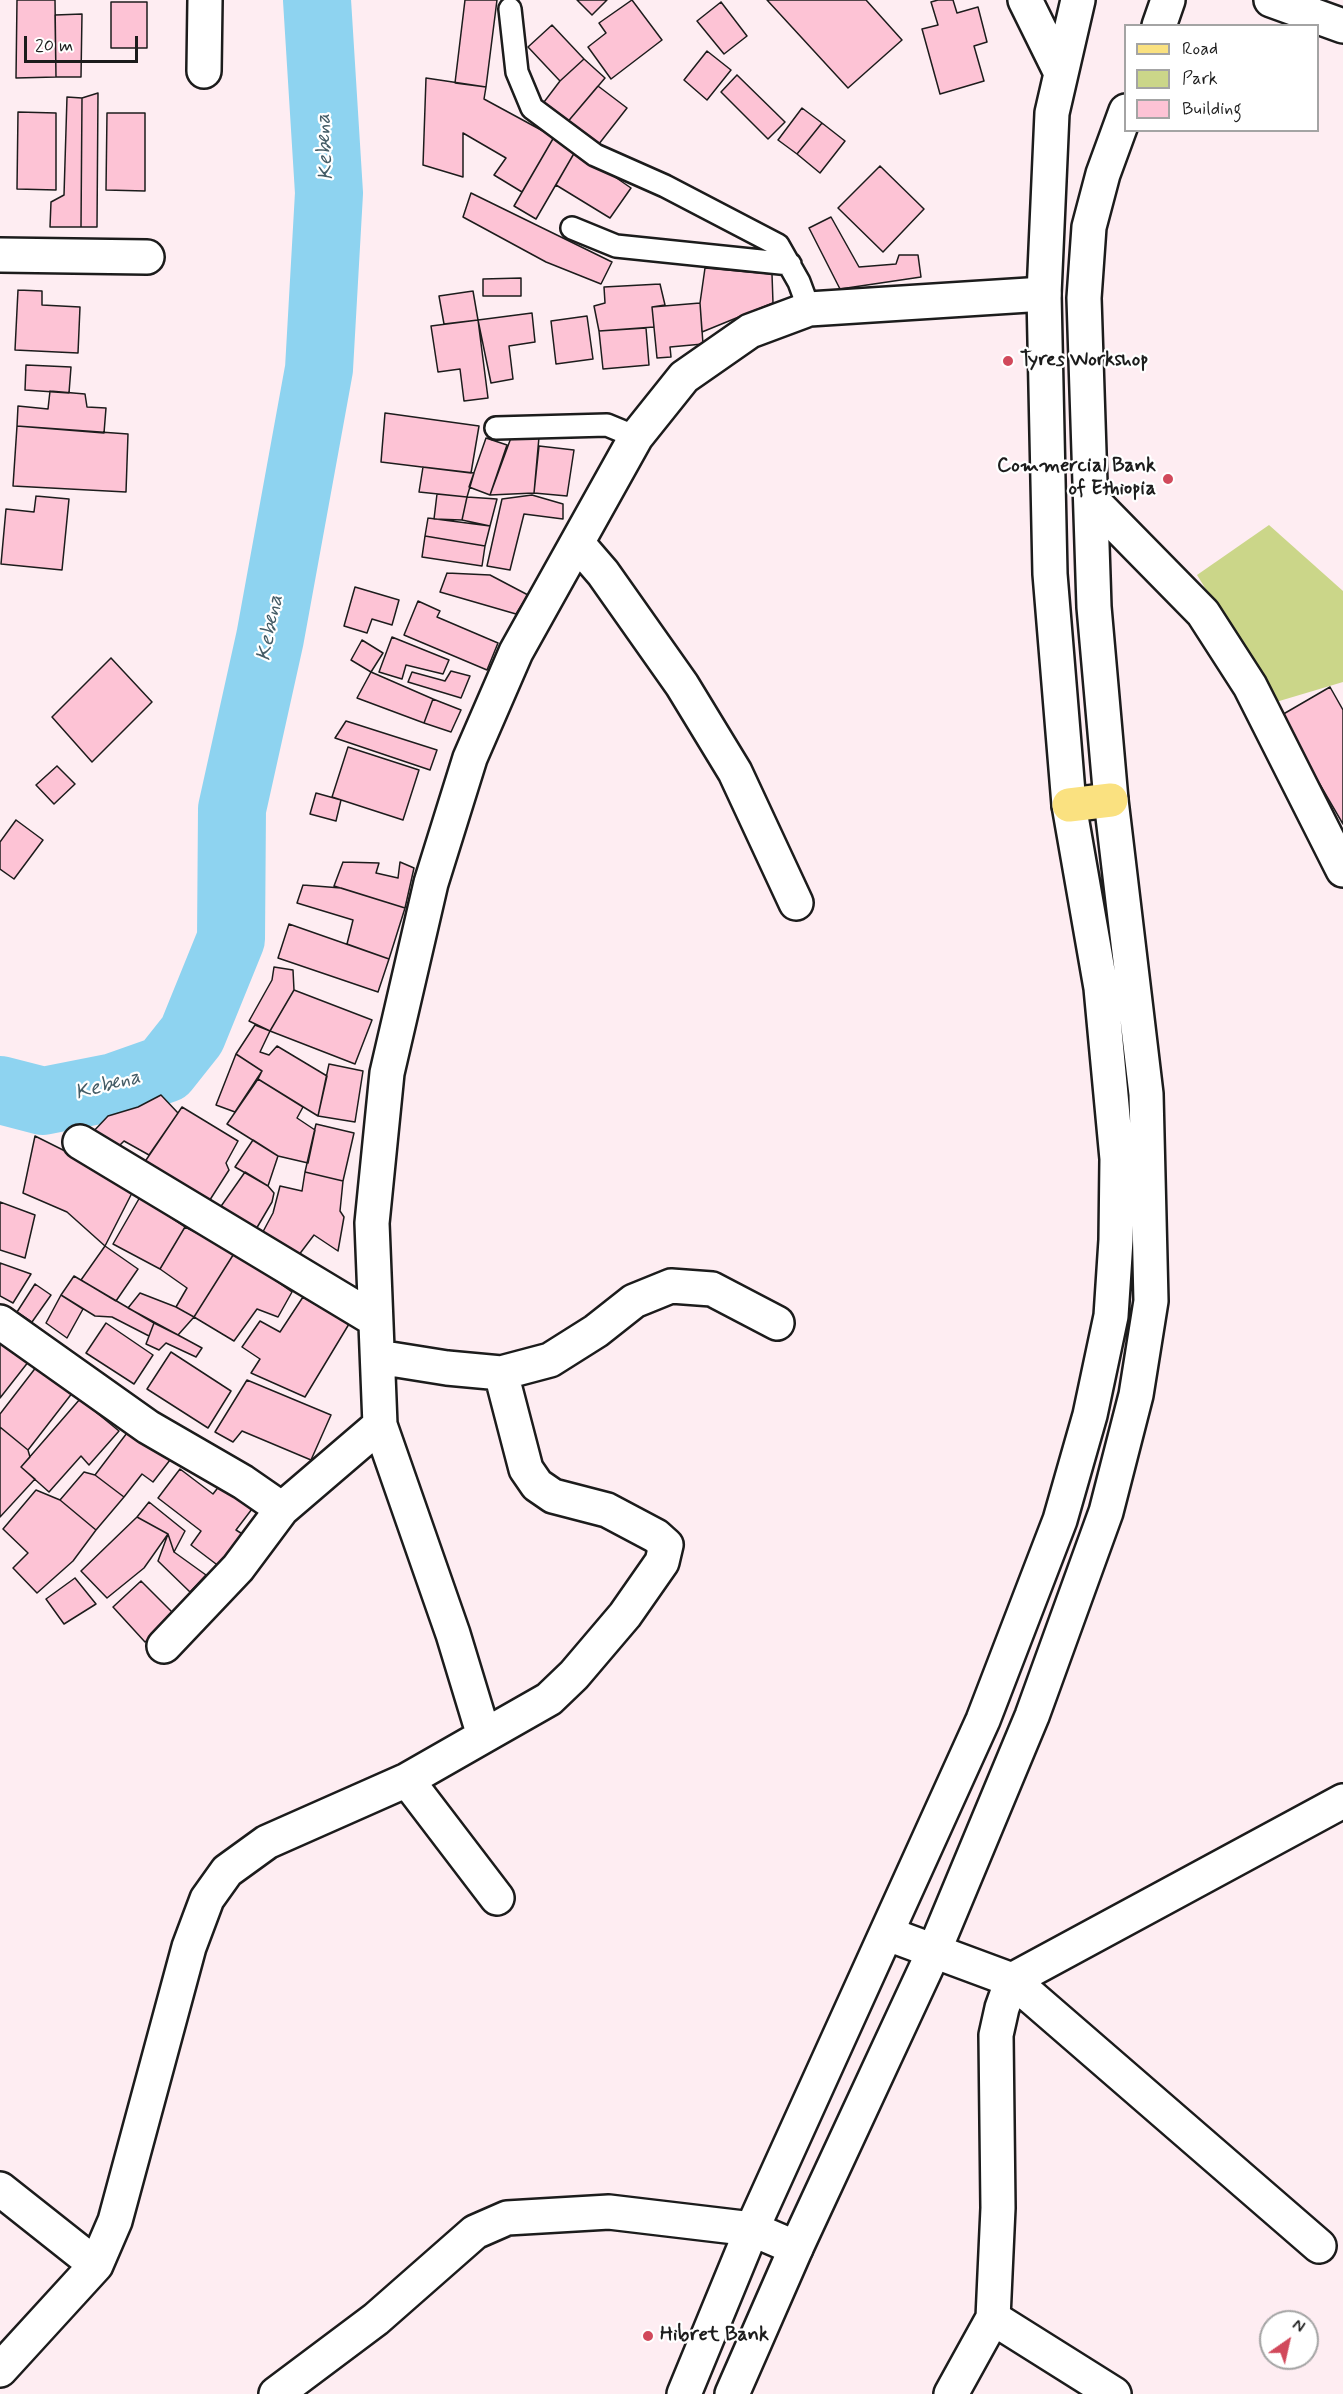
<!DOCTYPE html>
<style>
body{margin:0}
#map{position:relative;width:1343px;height:2394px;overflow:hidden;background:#feedf2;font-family:Mynerve,sans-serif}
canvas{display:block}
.legend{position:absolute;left:1124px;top:24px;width:195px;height:108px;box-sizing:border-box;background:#fff;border:2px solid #a4a4a4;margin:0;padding:8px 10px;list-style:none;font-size:18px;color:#1c1c1c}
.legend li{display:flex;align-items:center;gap:12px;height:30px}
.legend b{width:30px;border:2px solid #a4a4a4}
.north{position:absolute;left:1259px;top:2310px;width:60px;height:60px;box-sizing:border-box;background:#fff;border:2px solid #a4a4a4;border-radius:50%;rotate:34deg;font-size:16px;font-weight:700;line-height:24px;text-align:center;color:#1c1c1c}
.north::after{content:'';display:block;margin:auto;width:21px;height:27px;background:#d1495b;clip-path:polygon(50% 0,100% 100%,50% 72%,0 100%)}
.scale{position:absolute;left:24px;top:36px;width:114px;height:27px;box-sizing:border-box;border:3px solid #1c1c1c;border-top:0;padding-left:8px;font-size:18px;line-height:21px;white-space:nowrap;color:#1c1c1c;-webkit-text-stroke:4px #fff;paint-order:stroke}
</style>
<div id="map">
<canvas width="1343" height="2394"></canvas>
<ul class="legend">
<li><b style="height:8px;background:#fae180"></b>Road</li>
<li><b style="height:16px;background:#cbd689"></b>Park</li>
<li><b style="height:16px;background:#fdc3d5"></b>Building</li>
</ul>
<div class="north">N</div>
<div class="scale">20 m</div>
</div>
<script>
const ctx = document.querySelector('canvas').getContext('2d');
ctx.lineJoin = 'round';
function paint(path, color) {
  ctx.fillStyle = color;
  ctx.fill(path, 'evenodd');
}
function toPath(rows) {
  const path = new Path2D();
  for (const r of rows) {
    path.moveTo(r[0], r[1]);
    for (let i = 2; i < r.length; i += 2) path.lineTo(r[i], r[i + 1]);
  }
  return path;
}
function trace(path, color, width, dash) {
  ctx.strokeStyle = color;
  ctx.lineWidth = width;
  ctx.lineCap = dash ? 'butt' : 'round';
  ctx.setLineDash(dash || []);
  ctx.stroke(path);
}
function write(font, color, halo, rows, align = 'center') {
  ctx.font = font + ' Mynerve,sans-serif';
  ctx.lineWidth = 4.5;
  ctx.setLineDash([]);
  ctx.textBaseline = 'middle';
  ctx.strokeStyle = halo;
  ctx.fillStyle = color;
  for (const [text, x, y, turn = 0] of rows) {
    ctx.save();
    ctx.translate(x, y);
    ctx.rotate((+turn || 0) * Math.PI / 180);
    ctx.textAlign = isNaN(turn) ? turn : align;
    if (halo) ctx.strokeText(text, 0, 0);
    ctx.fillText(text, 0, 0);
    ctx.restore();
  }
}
paint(toPath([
 [1269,525,1343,591,1343,682,1276,702,1197,575]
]), '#cbd689');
trace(toPath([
 [0,1090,43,1101,114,1087,165,1069,192,1035,231,939,232,809,270,638,319,369,329,193,317,0]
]), '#8ed3f0', 68);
const building = toPath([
 [17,0,55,0,56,77,16,78,17,0],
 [465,0,497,0,486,87,455,83,465,0],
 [577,0,607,0,592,15,577,0],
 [632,0,662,40,611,79,588,47,606,33,599,23,632,0],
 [767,0,866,0,902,40,848,88,767,0],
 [938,0,953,0,957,13,978,7,987,42,974,46,984,81,940,94,922,29,938,25,931,2,938,0],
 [111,2,147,2,147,48,111,48,111,2],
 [721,2,747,36,724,54,697,21,721,2],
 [82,14,81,77,56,77,55,15,82,14],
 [552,25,584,59,560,81,528,47,552,25],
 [707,51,731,70,707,100,684,80,707,51],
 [584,59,605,78,565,125,541,106,560,81,584,59],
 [737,75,785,122,768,139,721,92,737,75],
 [426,78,486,87,484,99,554,137,522,192,494,175,506,158,463,133,463,177,423,165,426,78],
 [598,86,627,108,595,149,565,125,598,86],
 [98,93,97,227,81,227,82,98,98,93],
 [67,97,82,98,81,227,50,227,51,202,64,195,67,97],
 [802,108,822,123,797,154,778,140,802,108],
 [18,112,56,113,56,190,17,189,18,112],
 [107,113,145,113,145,191,106,190,107,113],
 [822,123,845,141,820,173,797,154,822,123],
 [554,137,576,150,536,219,514,206,554,137],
 [576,150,631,188,610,218,556,185,576,150],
 [880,166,924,209,883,252,838,208,880,166],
 [471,193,612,262,601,284,546,262,463,217,471,193],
 [831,217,859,267,896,264,899,255,918,255,921,277,840,289,809,228,831,217],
 [705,268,772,274,773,303,702,332,700,303,705,268],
 [521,278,521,296,483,296,483,279,521,278],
 [660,284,665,305,652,307,654,327,599,331,594,306,605,303,604,287,660,284],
 [18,290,42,291,42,305,80,307,78,353,15,350,18,290],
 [473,291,478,320,444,324,439,296,473,291],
 [700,303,703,344,670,347,671,357,657,358,652,307,700,303],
 [532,313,535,342,509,346,513,379,491,383,478,320,532,313],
 [587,316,593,359,556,364,551,321,587,316],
 [478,320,488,398,464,401,460,369,438,372,431,326,478,320],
 [646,328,649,365,603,369,599,331,646,328],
 [26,365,71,367,69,393,25,390,26,365],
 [50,391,85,394,87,407,106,408,104,433,17,426,18,406,48,409,50,391],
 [385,413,479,426,471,473,381,462,385,413],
 [17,426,128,434,126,492,13,486,17,426],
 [512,435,539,437,534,493,490,495,512,435],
 [486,438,507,445,490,495,469,487,486,438],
 [539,446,574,450,567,496,534,493,539,446],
 [423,467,474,473,467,497,419,492,423,467],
 [437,494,467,497,462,520,434,519,437,494],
 [532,495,563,504,563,519,524,514,510,570,487,566,502,499,532,495],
 [36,496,69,499,62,570,1,564,6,509,34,512,36,496],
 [467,497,497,499,490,526,462,520,467,497],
 [428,518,490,526,485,546,425,536,428,518],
 [425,536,485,546,482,566,422,557,425,536],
 [447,573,490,575,528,595,516,614,440,592,447,573],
 [355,587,399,600,392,625,372,619,367,633,344,626,355,587],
 [418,601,440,611,437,617,498,643,487,670,404,635,418,601],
 [392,637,449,660,443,674,406,665,402,679,379,672,392,637],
 [362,640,383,653,371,672,351,660,362,640],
 [111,658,152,702,92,762,52,717,111,658],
 [451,671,470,676,461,698,408,682,412,672,445,681,451,671],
 [371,672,433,699,424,723,357,698,371,672],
 [1330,687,1343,710,1343,824,1280,716,1330,687],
 [433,699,461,710,451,732,424,723,433,699],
 [346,721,437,750,430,770,335,738,346,721],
 [348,747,419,770,403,820,332,797,348,747],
 [57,766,75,784,54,804,36,785,57,766],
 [316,793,341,800,336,821,310,814,316,793],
 [16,820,43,840,14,879,0,869,0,842,16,820],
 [343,862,379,863,376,873,398,878,400,862,414,868,405,908,334,886,343,862],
 [303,885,341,888,405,908,389,959,347,944,353,920,297,903,303,885],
 [289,924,389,959,378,992,278,958,289,924],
 [274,967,293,970,294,990,270,1031,249,1021,272,980,274,967],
 [294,990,372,1020,355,1064,270,1031,294,990],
 [255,1025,270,1031,260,1052,269,1055,277,1046,327,1076,318,1116,258,1079,262,1071,236,1054,255,1025],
 [236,1054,262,1071,235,1112,216,1105,236,1054],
 [329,1064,363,1071,355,1122,318,1116,329,1064],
 [258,1079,303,1107,297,1118,315,1130,308,1163,278,1156,227,1124,258,1079],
 [161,1095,178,1113,149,1155,124,1141,115,1150,91,1134,108,1116,138,1107,161,1095],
 [182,1107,238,1141,226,1163,229,1170,206,1206,144,1163,182,1107],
 [316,1124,354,1133,343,1181,305,1172,316,1124],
 [35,1136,81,1159,133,1191,105,1246,67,1212,23,1193,35,1136],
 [253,1140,278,1156,268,1186,235,1167,253,1140],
 [245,1172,268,1186,274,1193,272,1202,252,1236,217,1212,245,1172],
 [305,1172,343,1181,340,1211,344,1217,338,1251,314,1235,292,1264,258,1241,273,1213,280,1186,302,1191,305,1172],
 [140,1197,185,1227,160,1269,113,1244,140,1197],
 [0,1202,35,1215,25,1258,0,1250,0,1202],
 [185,1227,235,1252,194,1317,176,1307,187,1288,160,1269,185,1227],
 [105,1246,138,1269,116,1301,81,1280,105,1246],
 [235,1252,292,1292,278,1317,257,1309,234,1341,194,1317,235,1252],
 [0,1263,31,1274,13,1303,0,1296,0,1263],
 [74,1276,154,1323,149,1336,112,1317,95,1316,61,1295,74,1276],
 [35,1284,51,1295,32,1322,17,1312,35,1284],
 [140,1293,176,1307,194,1317,178,1335,128,1308,140,1293],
 [61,1295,83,1309,67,1338,46,1323,61,1295],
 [303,1297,349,1324,305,1397,251,1373,260,1359,242,1347,260,1321,280,1332,303,1297],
 [106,1323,153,1355,134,1384,86,1353,106,1323],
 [154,1323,178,1335,202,1348,196,1357,166,1343,159,1350,146,1344,154,1323],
 [0,1339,29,1361,0,1398,0,1339],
 [171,1352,231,1391,208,1428,147,1389,171,1352],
 [37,1366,73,1392,28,1450,0,1427,0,1414,37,1366],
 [247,1380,331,1415,311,1460,242,1431,233,1442,215,1432,247,1380],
 [80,1399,119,1431,89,1465,81,1456,49,1492,21,1467,80,1399],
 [0,1427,28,1450,30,1457,21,1467,35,1479,0,1517,0,1427],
 [130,1429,170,1460,153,1482,142,1474,124,1497,95,1475,130,1429],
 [180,1469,213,1494,220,1485,252,1509,236,1530,244,1535,220,1567,191,1545,201,1531,158,1498,180,1469],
 [84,1472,95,1475,124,1497,96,1530,60,1500,84,1472],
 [36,1490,60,1500,96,1530,73,1561,37,1593,13,1568,28,1553,3,1529,36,1490],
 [149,1502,185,1531,174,1552,168,1534,137,1517,149,1502],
 [137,1517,168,1534,144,1568,107,1598,81,1571,137,1517],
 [168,1534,174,1552,206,1575,190,1592,158,1561,168,1534],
 [75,1578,96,1604,64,1624,46,1599,75,1578],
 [141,1581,176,1616,145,1642,113,1607,141,1581]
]);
paint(building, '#fdc3d5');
trace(building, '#1c1c1c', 1.5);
const service = toPath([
 [510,9,517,72,532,108,595,155,665,186,778,245,799,282,809,309],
 [572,228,616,246,790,264],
 [496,428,607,425,636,437]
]);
const minor = toPath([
 [204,71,205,0],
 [0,255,147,257],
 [1092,500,1203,613,1250,686,1343,870],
 [578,544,603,573,682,685,735,772,796,903],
 [80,1142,374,1319],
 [0,1322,148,1427,243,1482,282,1509,380,1425],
 [378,1357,447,1368,501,1373,550,1360,596,1331,634,1301,671,1286,712,1289,777,1323],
 [164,1646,238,1568,282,1509],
 [484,1736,549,1699,574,1675,625,1615,662,1562,666,1545,656,1536,607,1510,553,1496,537,1485,526,1469,501,1373],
 [407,1780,497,1898],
 [888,1934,1012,1980,1319,2246],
 [0,2189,96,2265],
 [993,2318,1114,2394],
 [0,2370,96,2265,115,2221,189,1947,207,1899,227,1871,267,1842,407,1780,484,1736,453,1634,380,1425,372,1223,387,1073,431,883,470,758,516,652,636,437,684,377,750,331,809,309,1044,294],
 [276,2394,376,2319,475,2232,507,2218,609,2212,752,2229,796,2248],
 [951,2394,993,2318,998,2208,996,2035,1002,2008,1012,1980,1343,1801]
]);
const secondary = toPath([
 [1025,0,1061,73],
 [1271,0,1343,26],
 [1159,26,1168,0],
 [684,2394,752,2229,983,1720,1060,1520,1090,1415,1111,1316,1116,1240,1117,1159,1101,988,1069,805,1050,574,1044,294,1052,113,1078,0],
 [732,2394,796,2248,934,1951,1032,1716,1106,1512,1136,1395,1151,1301,1146,1094,1111,800,1094,607,1084,298,1089,227,1103,174,1126,111]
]);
const primary = toPath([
 [1069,805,1111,800]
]);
trace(service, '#1c1c1c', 26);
trace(minor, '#1c1c1c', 38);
trace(secondary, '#1c1c1c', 38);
trace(primary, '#1c1c1c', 38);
trace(service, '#fff', 21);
trace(minor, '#fff', 33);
trace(secondary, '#fff', 33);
trace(primary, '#fae180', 33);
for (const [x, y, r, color] of [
 [1008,361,6,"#d1495b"],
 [1168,479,6,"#d1495b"],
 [648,2336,6,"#d1495b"]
]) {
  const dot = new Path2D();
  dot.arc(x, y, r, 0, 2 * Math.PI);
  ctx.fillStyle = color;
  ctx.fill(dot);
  trace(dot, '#fff', 2);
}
write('bold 20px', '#1c1c1c', '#fff', [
 ["Tyres Workshop",1020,361],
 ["Commercial Bank",1156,467,"right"],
 ["of Ethiopia",1156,490,"right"],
 ["Hibret Bank",660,2336]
], 'left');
write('italic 21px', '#445c66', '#fff', [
 ["Kebena",326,147,-93],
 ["Kebena",271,628,-79],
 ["Kebena",108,1086,-15]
]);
</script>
